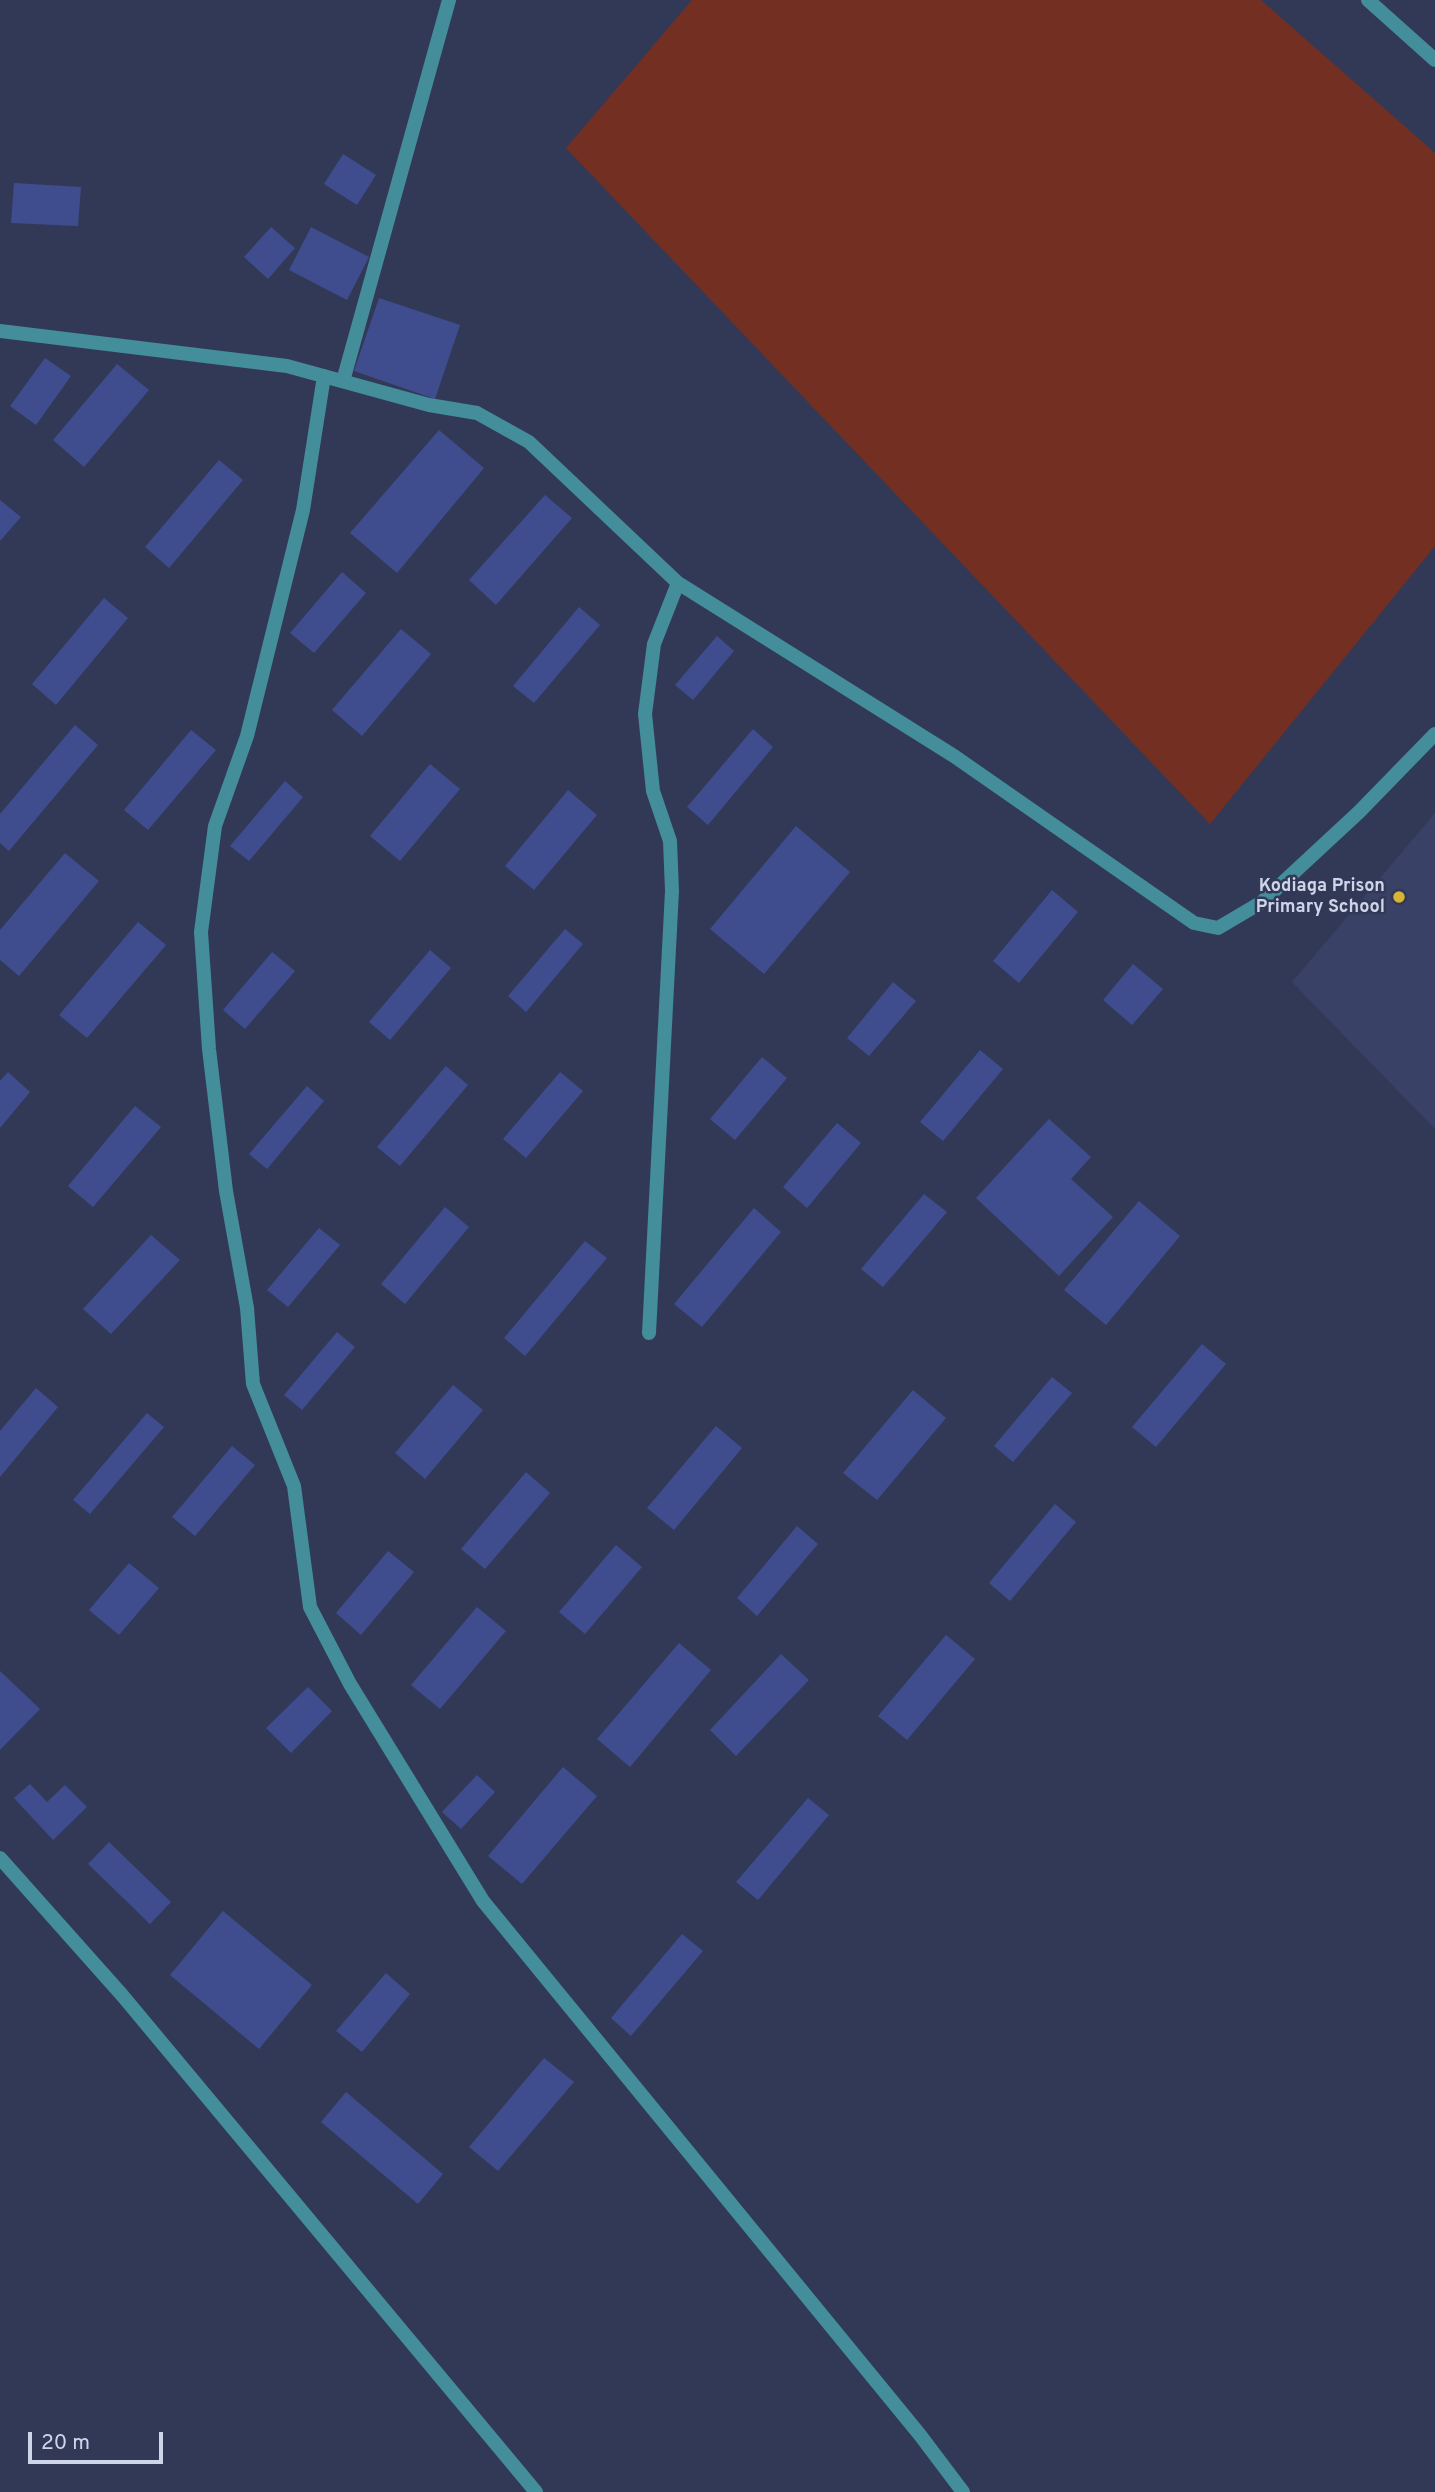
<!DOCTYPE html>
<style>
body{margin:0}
#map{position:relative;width:1435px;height:2492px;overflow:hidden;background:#323957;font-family:Overpass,sans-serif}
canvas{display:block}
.scale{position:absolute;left:28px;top:2432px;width:135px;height:32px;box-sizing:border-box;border:4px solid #cfd5e8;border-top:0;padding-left:9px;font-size:21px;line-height:24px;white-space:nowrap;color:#cfd5e8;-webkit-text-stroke:5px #323957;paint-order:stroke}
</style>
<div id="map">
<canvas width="1435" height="2492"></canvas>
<div class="scale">20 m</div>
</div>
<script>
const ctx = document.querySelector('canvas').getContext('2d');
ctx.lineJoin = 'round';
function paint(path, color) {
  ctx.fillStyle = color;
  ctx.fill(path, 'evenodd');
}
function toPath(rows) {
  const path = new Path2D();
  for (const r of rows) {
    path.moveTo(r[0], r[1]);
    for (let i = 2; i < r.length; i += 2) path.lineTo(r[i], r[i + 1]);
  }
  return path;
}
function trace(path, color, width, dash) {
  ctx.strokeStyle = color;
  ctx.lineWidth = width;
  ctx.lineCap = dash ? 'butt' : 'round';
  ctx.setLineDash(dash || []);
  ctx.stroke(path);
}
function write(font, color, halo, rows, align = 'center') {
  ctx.font = font + ' Overpass,sans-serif';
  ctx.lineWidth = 5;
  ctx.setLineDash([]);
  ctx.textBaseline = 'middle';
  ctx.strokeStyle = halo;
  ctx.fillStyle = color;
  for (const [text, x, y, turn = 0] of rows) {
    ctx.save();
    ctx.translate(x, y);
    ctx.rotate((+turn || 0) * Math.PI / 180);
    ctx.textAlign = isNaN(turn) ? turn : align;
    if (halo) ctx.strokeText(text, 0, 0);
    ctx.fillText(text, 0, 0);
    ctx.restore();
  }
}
paint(toPath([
 [1435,813,1435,1129,1292,982]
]), '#394266');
paint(toPath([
 [692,0,1261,0,1435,153,1435,546,1210,824,566,148]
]), '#732f22');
paint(toPath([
 [343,154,376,175,357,205,324,184],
 [14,183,81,187,78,226,11,223],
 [271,227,295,248,268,279,244,257],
 [311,227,369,257,347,300,289,270],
 [379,298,460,325,435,399,354,371],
 [45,358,71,376,36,425,10,406],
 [117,364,149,390,84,467,53,440],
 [439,430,484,468,397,573,350,533],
 [219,460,243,480,169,568,145,547],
 [545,495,572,518,496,605,469,580],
 [0,500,21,517,0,541],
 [342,572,366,593,314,653,290,633],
 [104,598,128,618,56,705,32,684],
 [579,607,600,625,534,703,513,686],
 [401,629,431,654,362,736,332,710],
 [717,636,734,651,693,700,675,685],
 [75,725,98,745,9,851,0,843,0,814],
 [753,729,773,747,708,825,687,807],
 [191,730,216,750,148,830,124,810],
 [430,764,460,789,400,861,370,836],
 [285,781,303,797,249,861,230,846],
 [568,790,597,815,534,890,505,866],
 [796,826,850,872,764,974,710,929],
 [65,853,99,881,19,976,0,960,0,930],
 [1052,890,1078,912,1019,983,993,961],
 [138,922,166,945,87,1038,59,1015],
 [565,929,583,944,526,1012,508,996],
 [430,950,451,968,390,1040,369,1022],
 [272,952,295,971,245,1029,223,1010],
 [1133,964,1163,989,1132,1025,1103,1000],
 [893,982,916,1001,869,1056,847,1038],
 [980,1050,1003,1069,943,1141,920,1122],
 [762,1057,787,1078,735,1140,710,1119],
 [446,1066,468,1085,400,1166,377,1147],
 [8,1072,30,1092,0,1128,0,1081],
 [560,1072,583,1091,526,1158,503,1139],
 [307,1086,324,1101,267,1169,249,1154],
 [135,1106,161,1127,93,1207,68,1186],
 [1049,1119,1091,1157,1071,1179,1113,1217,1059,1276,976,1198],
 [837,1123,861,1143,807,1208,783,1187],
 [924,1194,947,1212,883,1287,861,1269],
 [1139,1201,1180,1236,1106,1325,1064,1290],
 [445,1207,469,1227,405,1304,381,1284],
 [754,1208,781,1232,702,1327,674,1304],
 [319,1228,340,1245,288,1307,267,1290],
 [151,1235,180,1260,111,1334,83,1309],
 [585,1241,607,1258,525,1356,504,1338],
 [337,1332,355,1347,302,1410,284,1395],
 [1202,1344,1226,1364,1156,1447,1132,1427],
 [1052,1377,1072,1393,1013,1462,994,1446],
 [453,1385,483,1410,425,1479,395,1453],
 [36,1388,58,1407,0,1477,0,1431],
 [913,1390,946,1418,877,1500,843,1473],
 [147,1413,164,1427,90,1514,73,1500],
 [716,1426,742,1448,674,1530,647,1508],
 [232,1446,255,1465,195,1536,172,1517],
 [526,1472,550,1493,485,1569,461,1549],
 [1055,1504,1076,1522,1010,1601,989,1583],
 [797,1526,818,1544,757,1616,737,1598],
 [616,1545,642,1567,585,1634,559,1612],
 [388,1551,414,1572,361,1635,336,1613],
 [129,1563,159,1588,119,1635,89,1610],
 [477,1607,506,1631,440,1709,411,1685],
 [946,1635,975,1659,907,1740,878,1716],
 [679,1643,711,1670,630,1767,597,1739],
 [781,1654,809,1680,736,1756,710,1730],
 [0,1671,40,1709,0,1750],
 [308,1687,332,1711,291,1753,266,1728],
 [563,1767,597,1796,522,1884,488,1856],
 [477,1775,495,1792,461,1829,442,1812],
 [30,1784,47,1802,65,1785,87,1807,53,1840,14,1798],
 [808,1798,829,1815,758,1900,736,1882],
 [109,1842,171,1902,150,1924,88,1864],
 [223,1911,312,1985,259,2049,170,1975],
 [682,1934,703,1951,631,2036,611,2018],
 [386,1973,410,1994,362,2052,336,2031],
 [544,2058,574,2082,498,2171,469,2147],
 [346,2092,443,2174,418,2204,321,2122]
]), '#3f4d8e');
trace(toPath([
 [1368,0,1435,60],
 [0,331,287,366,429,405,477,413,529,442,678,583,954,756,1194,923,1218,928,1262,902,1359,812,1435,734],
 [324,376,303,510,247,736,215,826,201,932,209,1049,226,1191,247,1308,253,1384,294,1486,310,1607,350,1684,483,1901,920,2435,963,2492],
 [343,381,449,0],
 [649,1333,672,891,670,841,653,791,645,714,654,644,678,583],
 [0,1858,122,1995,536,2492]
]), '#448d9b', 14);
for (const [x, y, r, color] of [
 [1399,897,7,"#d8b434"]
]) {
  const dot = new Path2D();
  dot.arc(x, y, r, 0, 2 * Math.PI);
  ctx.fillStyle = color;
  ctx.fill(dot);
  trace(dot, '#323957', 2.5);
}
write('bold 18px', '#cfd5e8', '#323957', [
 ["Kodiaga Prison",1385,887],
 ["Primary School",1385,908]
], 'right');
</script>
